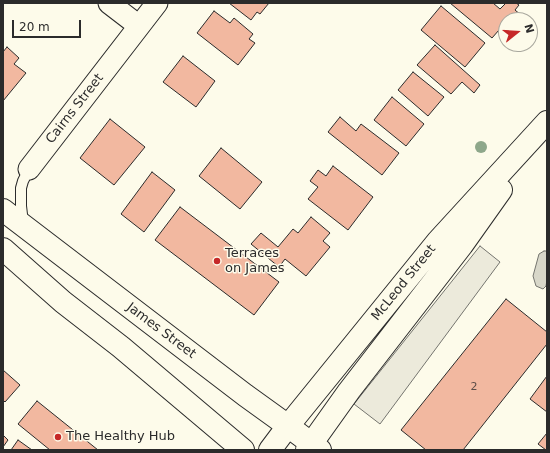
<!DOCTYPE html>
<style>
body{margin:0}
#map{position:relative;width:550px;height:453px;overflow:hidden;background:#fdfbea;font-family:"DejaVu Sans",sans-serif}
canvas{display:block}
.frame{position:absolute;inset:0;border:4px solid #2b2b2b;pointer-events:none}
.north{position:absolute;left:498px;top:12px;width:40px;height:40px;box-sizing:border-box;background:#fdfbea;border:1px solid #a9a89e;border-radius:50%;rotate:73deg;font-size:11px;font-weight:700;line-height:16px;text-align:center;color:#2b2b2b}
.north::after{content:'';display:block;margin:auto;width:14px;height:18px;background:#c62828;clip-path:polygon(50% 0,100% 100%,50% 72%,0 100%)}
.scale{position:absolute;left:12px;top:20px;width:69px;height:18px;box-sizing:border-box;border:2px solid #2b2b2b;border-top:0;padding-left:5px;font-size:12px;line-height:14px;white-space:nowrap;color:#2b2b2b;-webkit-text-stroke:3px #fdfbea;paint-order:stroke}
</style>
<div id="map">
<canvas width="550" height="453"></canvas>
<div class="frame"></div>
<div class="north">N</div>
<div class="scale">20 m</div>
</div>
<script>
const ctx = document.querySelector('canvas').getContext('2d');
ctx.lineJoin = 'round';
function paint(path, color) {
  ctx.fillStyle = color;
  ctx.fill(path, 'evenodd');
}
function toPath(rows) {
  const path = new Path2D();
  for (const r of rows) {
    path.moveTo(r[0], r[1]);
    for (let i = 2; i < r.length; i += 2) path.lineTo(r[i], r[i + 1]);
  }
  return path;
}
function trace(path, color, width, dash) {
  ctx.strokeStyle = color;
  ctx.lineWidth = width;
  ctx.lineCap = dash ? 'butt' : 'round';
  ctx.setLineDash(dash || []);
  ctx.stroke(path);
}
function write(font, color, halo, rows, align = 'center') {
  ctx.font = font + ' "DejaVu Sans",sans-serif';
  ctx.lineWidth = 3;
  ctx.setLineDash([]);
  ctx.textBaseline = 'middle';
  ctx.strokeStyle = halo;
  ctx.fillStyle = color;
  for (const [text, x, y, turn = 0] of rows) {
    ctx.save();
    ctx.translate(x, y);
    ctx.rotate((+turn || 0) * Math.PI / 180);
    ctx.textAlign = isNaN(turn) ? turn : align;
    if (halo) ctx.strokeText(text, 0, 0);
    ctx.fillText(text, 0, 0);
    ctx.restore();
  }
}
const parking = toPath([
 [480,246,500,262,380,424,354,404,480,246]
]);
paint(parking, '#eceadb');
trace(parking, '#74746e', 1);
const water = toPath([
 [544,251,547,251,547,280,546,286,543,289,536,286,533,276,539,254,544,251]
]);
paint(water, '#d8d7c9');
trace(water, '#74746e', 1);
const building = toPath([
 [229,3,269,3,260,14,257,12,251,20,229,3],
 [450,3,493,3,500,9,506,3,516,3,519,5,515,10,521,15,517,20,506,20,506,34,505,35,499,30,492,38,450,3],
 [441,6,485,43,465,67,421,30,441,6],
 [214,11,230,23,234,18,253,34,249,39,255,43,238,65,197,33,214,11],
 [435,45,480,85,474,93,462,82,451,94,417,65,435,45],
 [7,47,19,58,14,64,26,73,3,101,3,52,7,47],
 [183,56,215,81,196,107,163,82,183,56],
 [413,72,444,97,428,116,398,90,413,72],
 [392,97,424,124,406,146,374,120,392,97],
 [340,117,356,131,361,124,399,153,382,175,328,132,340,117],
 [110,119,145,147,114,185,80,158,110,119],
 [221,148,262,182,240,209,199,176,221,148],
 [333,166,373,197,348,230,308,199,318,187,310,181,318,170,326,176,333,166],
 [152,172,175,190,144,232,121,214,152,172],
 [180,207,279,282,254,315,155,240,180,207],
 [311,217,330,233,323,241,330,247,306,276,285,259,279,267,251,244,261,233,278,247,293,229,298,233,311,217],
 [506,299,547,332,547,344,463,450,426,450,401,430,506,299],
 [3,370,20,385,5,402,3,400,3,370],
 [547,376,547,412,530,399,547,376],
 [37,401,98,450,50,450,18,424,37,401],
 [547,433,547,450,546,450,538,444,547,433],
 [3,435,8,440,3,447,3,435],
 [18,440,32,450,11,450,18,440]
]);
paint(building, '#f2b8a0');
trace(building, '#2b2b2b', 1);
const lane = toPath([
 [23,223,21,206,21,188,23,181,29,169]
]);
const street = toPath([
 [109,3,139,26],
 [29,169,157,3]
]);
const secondary = toPath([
 [270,450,288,426,438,241,547,122],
 [307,450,349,391,462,245,501,190]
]);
const primary = toPath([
 [3,210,245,395,288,426,320,450],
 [3,249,63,302,121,347,243,450]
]);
trace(lane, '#2b2b2b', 12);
trace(street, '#2b2b2b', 23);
trace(secondary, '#2b2b2b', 24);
trace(primary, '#2b2b2b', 24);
trace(lane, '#fdfbea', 10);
trace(street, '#fdfbea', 21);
trace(secondary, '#fdfbea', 22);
trace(primary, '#fdfbea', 22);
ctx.fillStyle = '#8ea78a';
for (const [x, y] of [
 [481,147]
]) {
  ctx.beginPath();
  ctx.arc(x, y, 6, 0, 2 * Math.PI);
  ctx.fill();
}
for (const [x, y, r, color] of [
 [217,261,4,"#c62828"],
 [58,437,4,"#c62828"]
]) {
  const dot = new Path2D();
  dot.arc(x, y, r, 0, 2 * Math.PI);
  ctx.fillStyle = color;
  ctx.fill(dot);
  trace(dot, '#fdfbea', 1.5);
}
write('11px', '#5d4e48', null, [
 ["2",474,387]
]);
write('13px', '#2b2b2b', '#fdfbea', [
 ["Cairns Street",75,109,-52],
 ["McLeod Street",404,283,-51],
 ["James Street",161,331,37]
]);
write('13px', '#2b2b2b', '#fdfbea', [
 ["Terraces",225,254],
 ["on James",225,269],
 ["The Healthy Hub",66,437]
], 'left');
</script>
